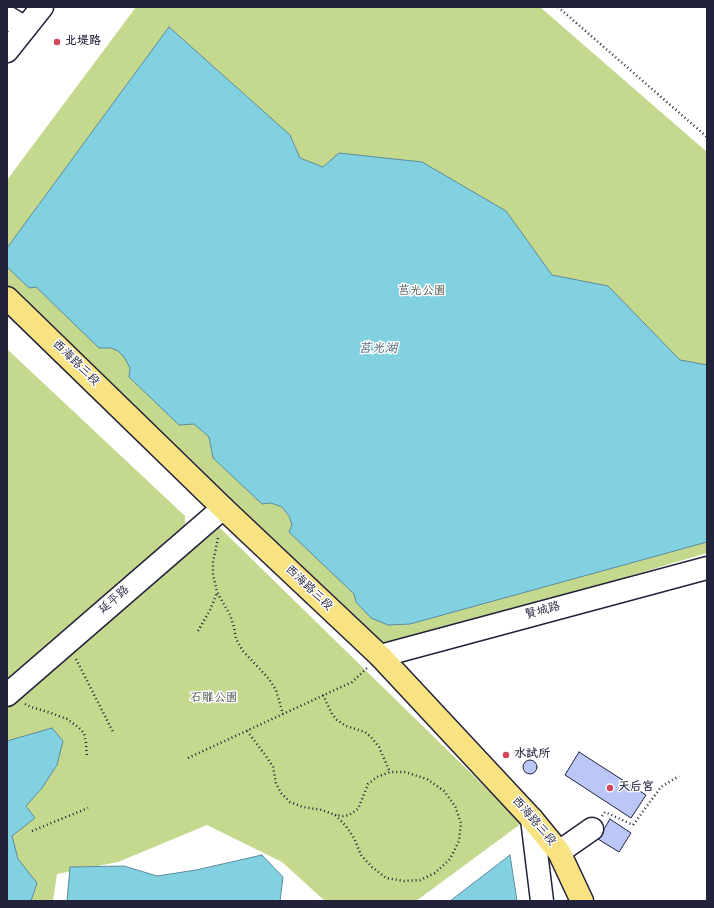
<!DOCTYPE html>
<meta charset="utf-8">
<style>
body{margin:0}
#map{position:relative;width:714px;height:908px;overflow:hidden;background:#fff;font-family:Dekko,sans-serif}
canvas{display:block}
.frame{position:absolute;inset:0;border:8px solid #22223b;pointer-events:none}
</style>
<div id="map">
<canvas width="714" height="908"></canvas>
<div class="frame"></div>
</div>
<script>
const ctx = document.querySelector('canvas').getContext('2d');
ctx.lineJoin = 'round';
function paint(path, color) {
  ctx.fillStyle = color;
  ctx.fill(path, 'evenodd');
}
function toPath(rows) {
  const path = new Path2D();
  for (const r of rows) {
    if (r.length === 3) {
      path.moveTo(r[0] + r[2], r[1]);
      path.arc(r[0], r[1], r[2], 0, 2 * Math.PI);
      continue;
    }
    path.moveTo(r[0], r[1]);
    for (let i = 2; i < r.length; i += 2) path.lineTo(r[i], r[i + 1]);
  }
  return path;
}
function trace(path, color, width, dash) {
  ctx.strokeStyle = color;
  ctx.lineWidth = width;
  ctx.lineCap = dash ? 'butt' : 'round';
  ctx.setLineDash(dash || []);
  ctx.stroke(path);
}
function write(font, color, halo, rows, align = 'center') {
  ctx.font = font + ' Dekko,"LXGW WenKai TC",sans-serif';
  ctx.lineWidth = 3;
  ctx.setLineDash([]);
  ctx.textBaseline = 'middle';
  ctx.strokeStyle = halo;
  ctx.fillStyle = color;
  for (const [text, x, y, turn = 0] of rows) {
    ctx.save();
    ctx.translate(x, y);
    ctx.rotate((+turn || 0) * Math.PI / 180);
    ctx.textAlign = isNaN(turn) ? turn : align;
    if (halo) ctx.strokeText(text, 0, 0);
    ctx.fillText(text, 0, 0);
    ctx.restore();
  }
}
paint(toPath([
 [136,7,540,7,707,152,707,553,380,650,39,316,7,286,7,180],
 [7,349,185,516,185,528,7,680],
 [219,527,522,823,416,901,325,901,282,862,207,825,118,862,57,874,53,901,7,901,7,708]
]), '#c5d98e');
const water = toPath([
 [169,27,290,135,300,158,323,167,339,153,422,162,506,211,552,275,608,286,680,360,707,365,707,542,410,624,388,625,371,618,356,602,354,594,289,532,292,525,289,516,282,507,271,503,262,504,213,458,209,437,194,424,179,425,129,377,130,368,124,357,118,351,111,348,99,348,36,287,29,288,7,267,7,248,169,27],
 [52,728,63,741,57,765,42,788,26,806,35,818,12,836,18,859,37,883,31,901,7,901,7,741,52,728],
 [262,855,283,877,280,901,67,901,70,867,124,866,157,876,196,870,262,855],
 [510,855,517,901,450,901,510,855]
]);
paint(water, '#82d1e0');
trace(water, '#5c8b9e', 1);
const building = toPath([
 [579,752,646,795,631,818,565,775,579,752],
 [530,767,7],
 [610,819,631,833,619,852,598,839,610,819]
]);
paint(building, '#bac7f8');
trace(building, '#22223b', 1);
const minor = toPath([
 [7,17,25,28],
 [7,51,42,7],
 [380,656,707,568],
 [7,695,223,508],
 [532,819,542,901],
 [559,852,592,829]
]);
const major = toPath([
 [7,298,223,508,380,656,532,819,559,852,582,901]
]);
trace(minor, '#22223b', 25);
trace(major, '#22223b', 25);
trace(toPath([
 [558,7,707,137],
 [218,538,213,562,213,574,217,592,230,615,234,627,236,639,243,651,269,679,276,690,283,714],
 [198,631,210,610,217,593],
 [76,659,113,732],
 [323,695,332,714,337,720,346,726,365,732,371,737,379,747,390,772],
 [25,704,31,707,51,713,67,719,78,727,84,733,86,743,87,758],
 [247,731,266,756,273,767,276,783,281,793,290,802,303,807,322,810,335,815,346,826,354,838,361,855,372,867,386,878,404,881,420,880,435,873,450,859,459,841,461,823,455,806,444,791,427,779,405,772,390,772,377,777,368,784,358,809,349,815,343,816,335,815],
 [188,758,352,682,367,668],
 [602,816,605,812,633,825,661,787,679,776],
 [32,831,88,808]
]), '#22223b', 2.5, [1, 3]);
trace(minor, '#fff', 22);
trace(major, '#f8e281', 22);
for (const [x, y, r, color] of [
 [57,42,4,"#d1495b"],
 [506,755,4,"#d1495b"],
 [610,788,4,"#d1495b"]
]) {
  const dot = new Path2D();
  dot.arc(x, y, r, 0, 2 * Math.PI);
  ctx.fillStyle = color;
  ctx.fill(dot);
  trace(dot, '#fff', 1.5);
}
write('bold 12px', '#22223b', '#fff', [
 ["北堤路",65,42],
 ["水試所",514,755],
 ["天后宮",618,788]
], 'left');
write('12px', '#535954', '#fff', [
 ["莒光公園",422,292],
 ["石雕公園",214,699]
]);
write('12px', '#22223b', '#fff', [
 ["西海路三段",75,364,44],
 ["西海路三段",308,589,43],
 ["延平路",115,601,-41],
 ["賢城路",543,612,-15],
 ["西海路三段",533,822,49]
]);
write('italic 13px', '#445f75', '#fff', [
 ["莒光湖",378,350]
]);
</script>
